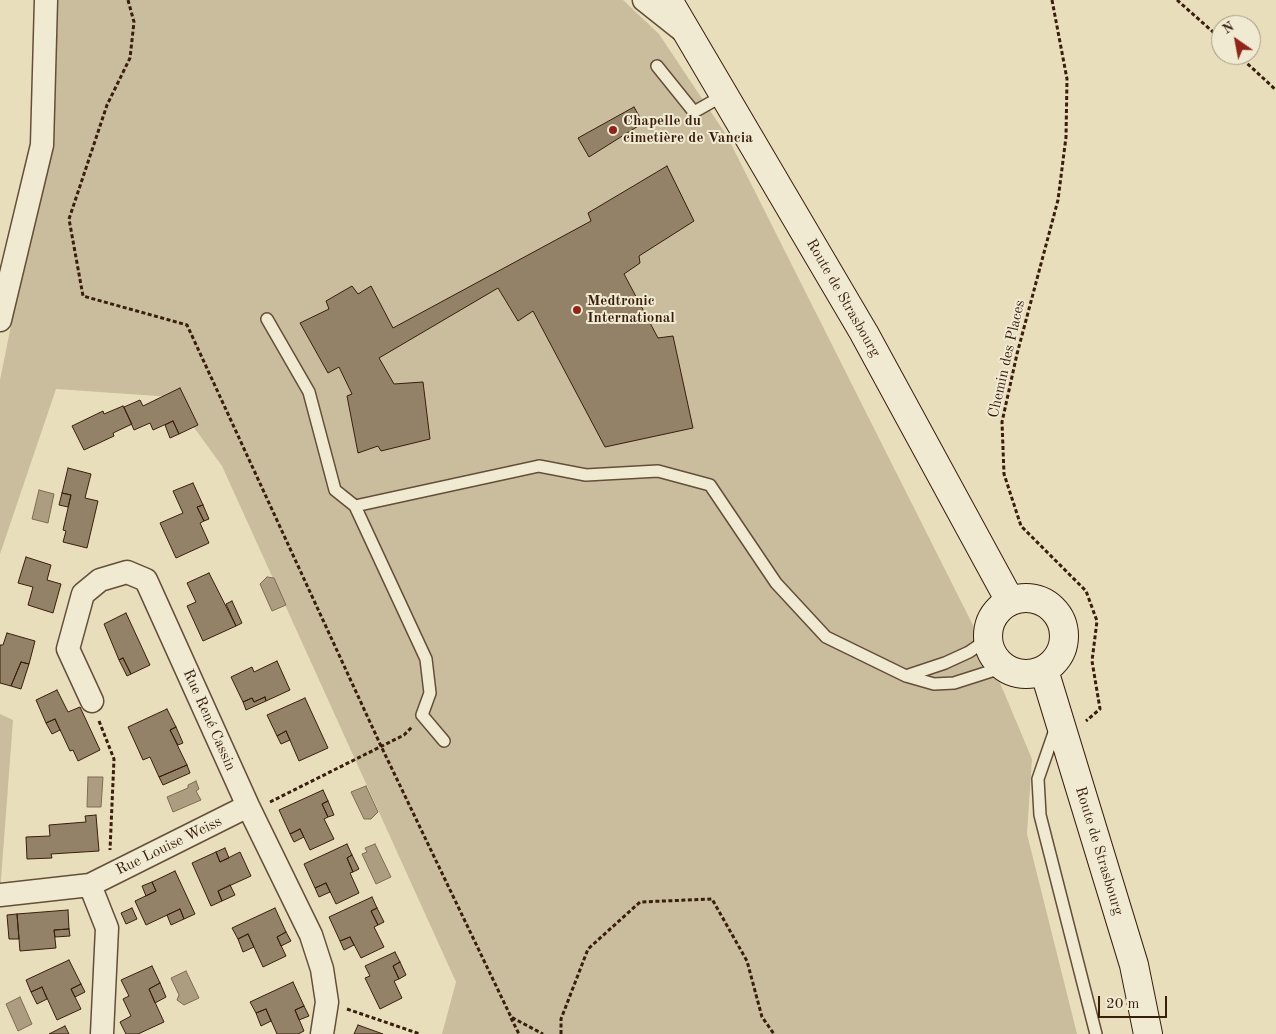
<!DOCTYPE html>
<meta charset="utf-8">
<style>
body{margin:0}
#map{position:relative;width:1276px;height:1034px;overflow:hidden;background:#e8debc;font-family:"Old Standard TT",serif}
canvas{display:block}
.north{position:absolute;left:1211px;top:15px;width:50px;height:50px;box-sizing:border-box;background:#f0ead3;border:1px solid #a79883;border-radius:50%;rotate:327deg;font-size:14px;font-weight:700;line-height:20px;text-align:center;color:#391e0c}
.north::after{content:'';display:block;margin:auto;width:18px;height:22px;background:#8f2418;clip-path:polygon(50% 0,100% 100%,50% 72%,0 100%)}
.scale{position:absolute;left:1098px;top:996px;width:69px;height:22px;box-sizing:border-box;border:2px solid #391e0c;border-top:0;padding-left:6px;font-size:15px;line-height:18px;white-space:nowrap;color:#391e0c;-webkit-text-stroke:4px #f0ead3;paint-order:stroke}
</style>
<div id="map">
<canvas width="1276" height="1034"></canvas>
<div class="north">N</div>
<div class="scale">20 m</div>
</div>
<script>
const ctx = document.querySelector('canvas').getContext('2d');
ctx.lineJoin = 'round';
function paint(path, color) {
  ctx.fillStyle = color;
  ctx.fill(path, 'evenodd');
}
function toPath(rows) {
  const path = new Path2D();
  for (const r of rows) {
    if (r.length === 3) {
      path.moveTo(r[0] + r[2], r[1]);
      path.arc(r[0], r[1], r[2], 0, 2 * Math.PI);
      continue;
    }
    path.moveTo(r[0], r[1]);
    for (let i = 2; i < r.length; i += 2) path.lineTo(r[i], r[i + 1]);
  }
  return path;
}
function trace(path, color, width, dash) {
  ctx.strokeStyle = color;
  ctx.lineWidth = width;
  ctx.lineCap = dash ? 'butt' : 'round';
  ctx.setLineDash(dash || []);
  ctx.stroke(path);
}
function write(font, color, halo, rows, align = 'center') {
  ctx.font = font + ' "Old Standard TT",serif';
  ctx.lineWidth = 4;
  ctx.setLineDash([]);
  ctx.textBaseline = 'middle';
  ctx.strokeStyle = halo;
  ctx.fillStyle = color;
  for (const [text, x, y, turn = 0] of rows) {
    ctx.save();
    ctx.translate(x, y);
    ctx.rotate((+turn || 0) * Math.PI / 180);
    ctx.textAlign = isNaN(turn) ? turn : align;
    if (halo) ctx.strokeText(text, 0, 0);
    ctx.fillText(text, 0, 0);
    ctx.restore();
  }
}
paint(toPath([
 [58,0,623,0,659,34,727,136,990,659,1032,759,1027,834,1077,1034,442,1034,456,982,222,466,172,397,56,389,0,554,0,380,29,236],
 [0,714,13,720,0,893]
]), '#cabd9e');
const water = toPath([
 [39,490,54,494,48,523,32,519,39,490],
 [267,577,274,578,286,605,272,611,260,584,267,577],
 [88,777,103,777,101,807,87,807,88,777],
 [196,781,199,789,196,791,201,800,173,812,167,797,188,788,188,785,196,781],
 [366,786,378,812,371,819,364,819,351,792,366,786],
 [375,844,391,877,376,884,362,854,367,852,365,848,375,844],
 [186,971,199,998,184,1005,177,1000,179,995,171,978,186,971],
 [20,997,32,1024,18,1031,6,1004,20,997]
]);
paint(water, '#ac9d80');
trace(water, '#7e6a52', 1);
const building = toPath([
 [634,107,643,123,589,157,578,138,634,107],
 [667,166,694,221,639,256,640,263,624,274,658,338,673,336,693,428,605,447,533,311,518,321,498,288,379,358,394,384,423,382,430,439,381,451,378,446,358,453,347,396,352,394,339,367,328,373,300,323,329,309,326,301,352,286,358,294,371,286,393,328,591,221,588,213,667,166],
 [180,388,198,425,179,434,173,421,153,430,150,423,134,430,124,407,140,400,143,406,180,388],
 [123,406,132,424,113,433,114,436,84,450,72,426,103,411,104,414,123,406],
 [173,421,179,434,170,438,165,425,173,421],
 [68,468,91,474,85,498,98,501,87,548,63,542,66,531,63,530,71,495,62,493,68,468],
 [193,483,203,505,197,507,204,521,200,523,209,543,176,558,160,523,183,513,173,491,193,483],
 [62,493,71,495,68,507,59,505,62,493],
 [203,505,209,519,204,521,197,507,203,505],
 [26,557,51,565,47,580,61,584,53,613,28,605,33,587,18,583,26,557],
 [209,573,236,626,203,641,187,606,196,602,187,583,209,573],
 [232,601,242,623,236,626,226,604,232,601],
 [126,613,150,665,131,674,123,658,119,660,104,624,126,613],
 [7,633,35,641,29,664,21,662,11,686,0,683,0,645,3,645,7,633],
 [123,658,131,674,127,676,119,660,123,658],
 [277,661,290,690,266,701,265,697,254,702,252,698,243,702,231,677,252,667,254,672,277,661],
 [21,662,29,664,21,689,11,686,21,662],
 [57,690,68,712,80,707,100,750,78,761,73,750,70,751,55,719,46,723,36,700,57,690],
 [265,697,266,701,246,710,243,702,252,698,254,702,265,697],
 [305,698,328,748,299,761,286,731,277,736,267,715,305,698],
 [167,709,176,727,170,730,187,765,159,777,150,757,143,760,128,727,167,709],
 [55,719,60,730,52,734,46,723,55,719],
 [176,727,183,743,178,745,170,730,176,727],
 [286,731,290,740,281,744,277,736,286,731],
 [187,765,190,773,163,785,159,777,187,765],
 [323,790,328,801,322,804,328,817,324,819,334,839,310,850,300,829,290,834,279,810,323,790],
 [328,801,334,815,328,817,322,804,328,801],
 [96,815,99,851,51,854,52,858,27,859,26,837,50,836,49,825,86,822,85,816,96,815],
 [300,829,304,837,294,842,290,834,300,829],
 [347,844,352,855,347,858,353,872,350,873,359,893,336,904,326,883,315,888,304,864,347,844],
 [225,848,229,858,220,862,216,852,225,848],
 [216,852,220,862,240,852,251,876,218,891,222,901,211,906,192,863,216,852],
 [352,855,359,869,353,872,347,858,352,855],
 [175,871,195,914,184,919,180,909,146,925,135,901,156,891,152,882,175,871],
 [152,882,156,891,146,896,142,886,152,882],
 [326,883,330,892,319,897,315,888,326,883],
 [230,885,235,895,222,901,218,891,230,885],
 [372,897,377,908,371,911,378,925,374,927,384,947,361,958,350,937,340,941,329,917,372,897],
 [132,908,137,919,126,924,121,913,132,908],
 [275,908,286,932,277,937,286,956,263,967,248,934,238,939,232,928,275,908],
 [377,908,384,922,378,925,371,911,377,908],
 [180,909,184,919,171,925,167,915,180,909],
 [68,910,69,929,54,930,56,948,20,951,17,914,68,910],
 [17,914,19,939,9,939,7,915,17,914],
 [69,929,70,936,55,937,54,930,69,929],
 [286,932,291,941,281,946,277,937,286,932],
 [248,934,254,947,243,952,238,939,248,934],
 [350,937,354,945,344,950,340,941,350,937],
 [395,952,400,962,393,966,399,979,394,981,402,998,380,1009,365,978,370,976,365,966,395,952],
 [69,960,81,984,71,989,81,1009,57,1020,42,987,31,992,26,980,69,960],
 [400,962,406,975,399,979,393,966,400,962],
 [152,966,160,983,149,989,164,1022,138,1034,126,1034,120,1022,131,1016,123,999,129,996,121,980,152,966],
 [293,982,304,1006,295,1010,304,1031,298,1034,277,1034,266,1009,256,1013,250,1002,293,982],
 [160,983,166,997,155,1003,149,989,160,983],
 [81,984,85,992,75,997,71,989,81,984],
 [42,987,47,999,37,1004,31,992,42,987],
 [304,1006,309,1016,299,1020,295,1010,304,1006],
 [266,1009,271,1021,261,1026,256,1013,266,1009],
 [358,1025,383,1034,354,1034,358,1025],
 [65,1026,69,1034,49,1034,65,1026]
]);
paint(building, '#948268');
trace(building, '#391e0c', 1);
const service = toPath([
 [657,66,694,112,724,95],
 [267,319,309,392,335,490,355,506,539,466,586,475,658,471,710,485,776,583,826,637,906,676,934,684,954,683,1004,667],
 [355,506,426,659,430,693,422,715,444,741],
 [906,676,945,663,969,652,988,639],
 [1056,727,1038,779,1040,815,1096,1034]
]);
const minor = toPath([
 [644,0,683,31],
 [0,320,42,145,46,0],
 [92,701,68,649,83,594,100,580,127,572,146,580,248,806,311,935,322,969,327,1002,322,1034],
 [90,885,107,928,102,1034],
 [0,895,90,885,248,806]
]);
const secondary = toPath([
 [668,0,864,333,1010,601],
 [1026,636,38],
 [1044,670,1134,965,1148,1034]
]);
trace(service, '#654e38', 14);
trace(minor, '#654e38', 25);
trace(secondary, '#391e0c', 30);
trace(toPath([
 [128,0,134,22,130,58,107,105,69,219,83,296,187,325,381,746,511,1017,543,1034],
 [1052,0,1067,79,1066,137,1058,200,1017,354,1002,422,1004,474,1021,526,1086,591,1097,621,1092,661,1100,709,1086,721],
 [1177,0,1221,39],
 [1238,55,1276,90],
 [99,721,114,759,110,850],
 [270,802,404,735,412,727],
 [347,1009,420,1034],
 [511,1018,519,1034],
 [561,1034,561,1019,588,949,640,902,712,899,747,961,762,1017,774,1034]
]), '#391e0c', 3, [4, 2.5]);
trace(service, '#f0ead3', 11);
trace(minor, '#f0ead3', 22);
trace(secondary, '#f0ead3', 28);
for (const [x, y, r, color] of [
 [613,130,5,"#8f2418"],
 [577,310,5,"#8f2418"]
]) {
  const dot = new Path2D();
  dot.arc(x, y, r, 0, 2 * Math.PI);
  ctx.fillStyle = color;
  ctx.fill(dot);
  trace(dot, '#f0ead3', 2);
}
write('bold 15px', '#391e0c', '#f0ead3', [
 ["Chapelle du",623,121],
 ["cimetière de Vancia",623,138],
 ["Medtronic",587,301],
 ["International",587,318]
], 'left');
write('15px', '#391e0c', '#f0ead3', [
 ["Route de Strasbourg",843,298,60],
 ["Chemin des Places",1007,359,-77],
 ["Rue René Cassin",209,720,66],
 ["Rue Louise Weiss",169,846,-26],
 ["Route de Strasbourg",1099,851,73]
]);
</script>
